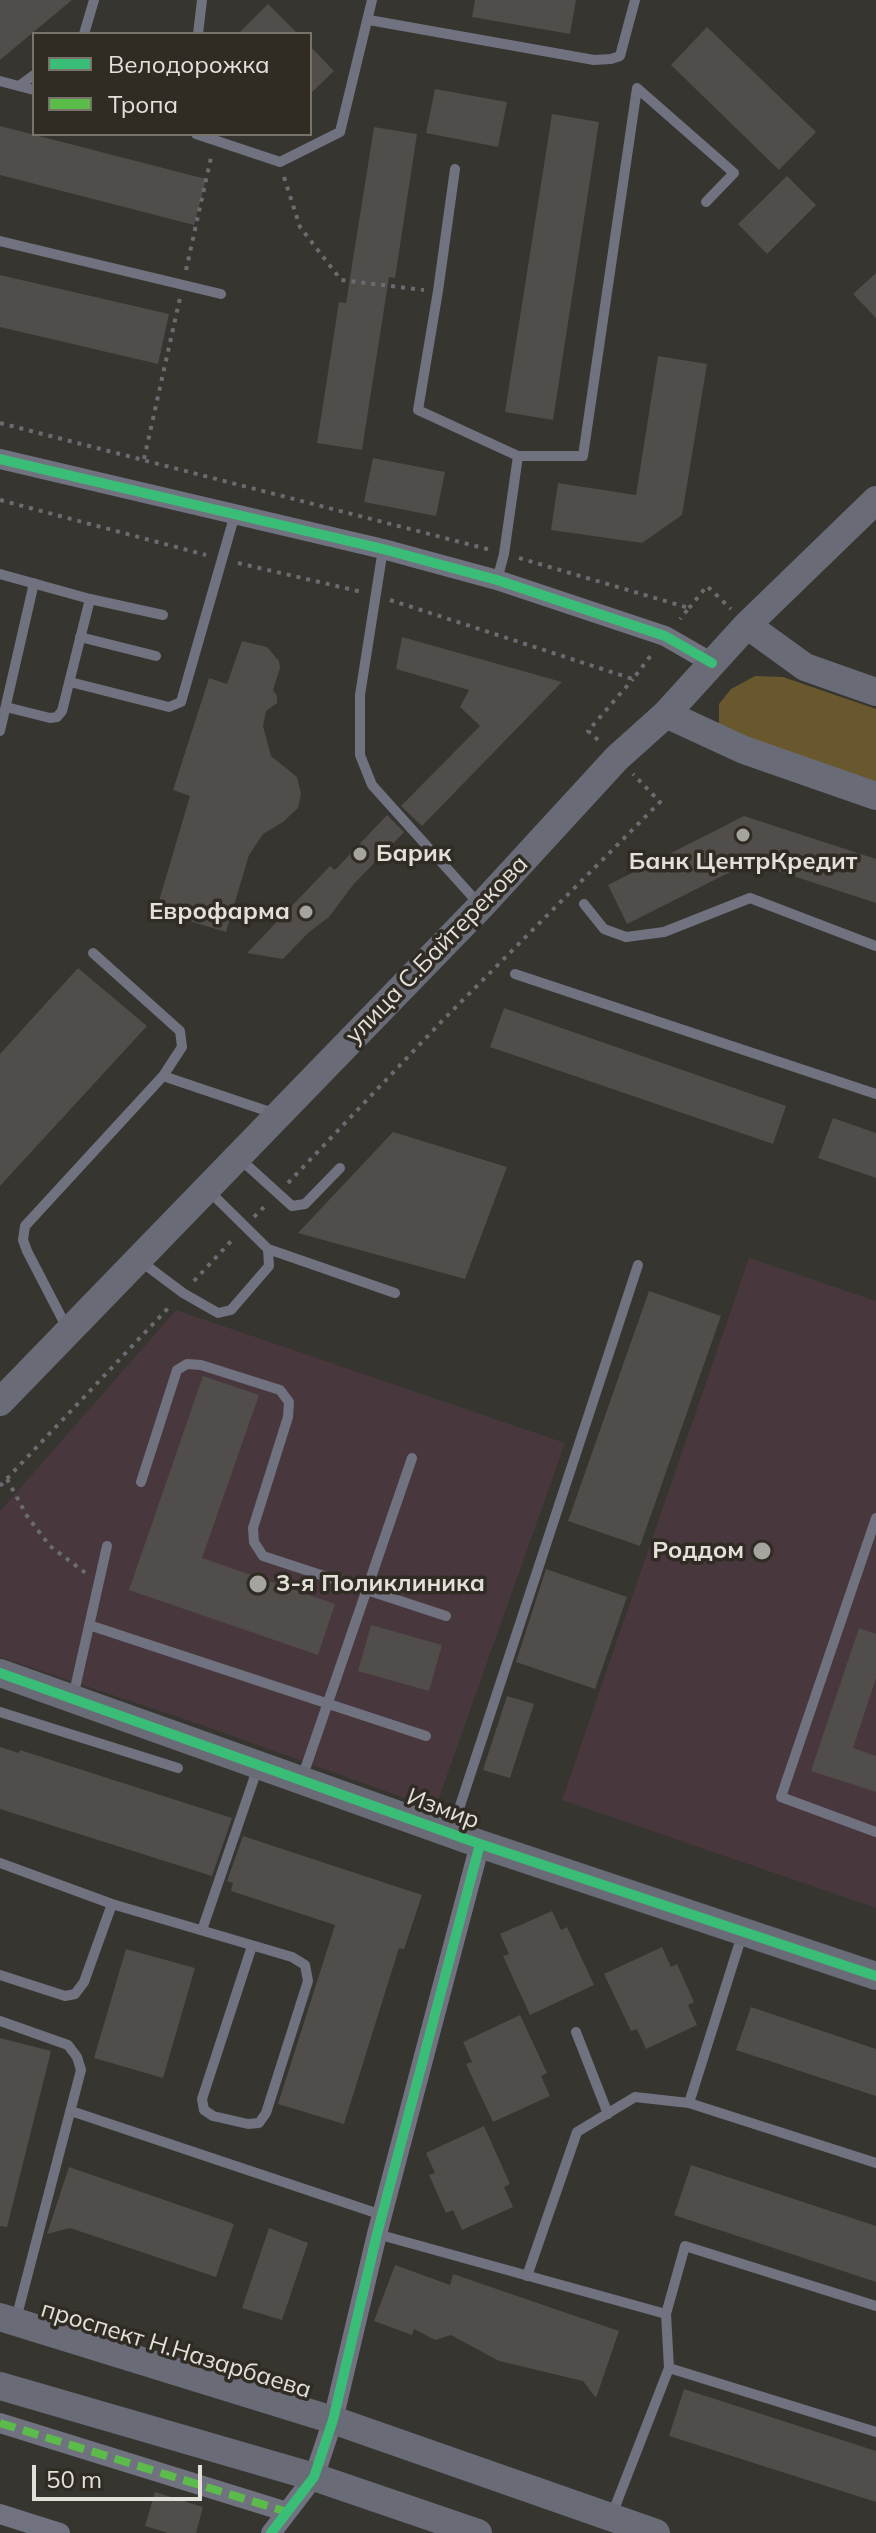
<!DOCTYPE html>
<meta charset="utf-8">
<style>
body{margin:0}
#map{position:relative;width:876px;height:2533px;overflow:hidden;background:#363530;font-family:Mulish,sans-serif}
canvas{display:block}
.legend{position:absolute;left:32px;top:32px;width:280px;height:104px;box-sizing:border-box;background:#302c23;border:2px solid #78746c;margin:0;padding:10px 14px;list-style:none;font-size:24px;color:#e3e0da}
.legend li{display:flex;align-items:center;gap:16px;height:40px}
.legend b{width:40px;border:2px solid #78746c}
.scale{position:absolute;left:32px;top:2465px;width:170px;height:36px;box-sizing:border-box;border:4px solid #e3e0da;border-top:0;padding-left:10px;font-size:24px;line-height:28px;white-space:nowrap;color:#e3e0da;-webkit-text-stroke:6px #302c23;paint-order:stroke}
</style>
<div id="map">
<canvas width="876" height="2533"></canvas>
<ul class="legend">
<li><b style="height:10px;background:#3abd76"></b>Велодорожка</li>
<li><b style="height:10px;background:#5cbc4b"></b>Тропа</li>
</ul>
<div class="scale">50 m</div>
</div>
<script>
const ctx = document.querySelector('canvas').getContext('2d');
ctx.lineJoin = 'round';
function paint(path, color) {
  ctx.fillStyle = color;
  ctx.fill(path, 'evenodd');
}
function toPath(rows) {
  const path = new Path2D();
  for (const r of rows) {
    path.moveTo(r[0], r[1]);
    for (let i = 2; i < r.length; i += 2) path.lineTo(r[i], r[i + 1]);
  }
  return path;
}
function trace(path, color, width, dash) {
  ctx.strokeStyle = color;
  ctx.lineWidth = width;
  ctx.lineCap = dash ? 'butt' : 'round';
  ctx.setLineDash(dash || []);
  ctx.stroke(path);
}
function write(font, color, halo, rows, align = 'center') {
  ctx.font = font + ' Mulish,sans-serif';
  ctx.lineWidth = 7;
  ctx.setLineDash([]);
  ctx.textBaseline = 'middle';
  ctx.strokeStyle = halo;
  ctx.fillStyle = color;
  for (const [text, x, y, turn = 0] of rows) {
    ctx.save();
    ctx.translate(x, y);
    ctx.rotate((+turn || 0) * Math.PI / 180);
    ctx.textAlign = isNaN(turn) ? turn : align;
    if (halo) ctx.strokeText(text, 0, 0);
    ctx.fillText(text, 0, 0);
    ctx.restore();
  }
}
paint(toPath([
 [749,1258,876,1301,876,1908,562,1800],
 [176,1310,565,1443,435,1809,216,1730,0,1657,0,1511]
]), '#48383e');
paint(toPath([
 [755,676,783,677,876,709,876,785,726,736,719,725,719,704,731,689]
]), '#69572e');
paint(toPath([
 [0,0,72,0,0,60],
 [475,0,576,0,570,34,472,17],
 [268,4,298,34,238,34],
 [707,27,816,132,779,170,671,65],
 [310,46,334,71,310,94],
 [435,89,507,102,498,147,426,133],
 [552,114,599,122,553,420,505,412],
 [0,126,206,179,194,225,0,175],
 [374,127,417,134,395,278,389,277,362,450,317,443,339,302,346,303],
 [787,176,816,205,767,254,738,224],
 [876,273,876,318,853,294],
 [0,275,169,314,158,364,0,327],
 [658,356,707,364,682,515,642,543,551,530,558,483,636,495],
 [373,458,445,472,436,516,364,502],
 [402,637,562,682,422,826,401,806,480,726,460,707,469,690,396,669],
 [242,641,267,647,279,661,280,668,273,690,277,696,277,703,266,711,263,726,271,756,297,777,301,794,298,808,283,822,263,834,249,855,226,932,156,911,190,796,173,790,209,678,227,684],
 [387,815,404,832,353,885,329,917,308,933,283,959,247,953,330,866,335,870],
 [744,816,876,859,876,903,750,862,627,924,608,885],
 [78,968,147,1026,0,1186,0,1054],
 [504,1008,786,1106,773,1144,490,1047],
 [833,1118,876,1133,876,1178,818,1158],
 [393,1132,507,1167,465,1279,298,1233],
 [649,1291,721,1316,640,1546,568,1521],
 [203,1376,259,1395,202,1558,335,1604,318,1655,129,1590],
 [546,1569,627,1597,595,1689,516,1662],
 [371,1625,442,1645,429,1691,358,1671],
 [859,1628,876,1634,876,1678,853,1748,876,1756,876,1792,811,1771],
 [507,1696,534,1704,510,1778,483,1770],
 [0,1747,19,1753,20,1750,232,1818,212,1876,0,1809],
 [243,1836,422,1895,404,1949,399,1948,344,2124,278,2104,335,1925,231,1891,233,1883,227,1881],
 [552,1911,561,1930,567,1927,594,1985,530,2015,503,1956,509,1954,500,1934],
 [662,1947,671,1967,677,1964,694,2002,688,2005,697,2025,646,2049,637,2029,631,2031,604,1974],
 [126,1949,195,1968,163,2078,94,2058],
 [751,2007,876,2049,876,2096,736,2050],
 [520,2015,547,2073,541,2076,550,2096,493,2122,466,2064,472,2062,463,2042],
 [0,2038,51,2051,7,2227,0,2226],
 [484,2126,510,2184,504,2187,513,2207,462,2230,453,2210,446,2213,429,2175,435,2173,426,2153],
 [691,2165,876,2226,876,2282,674,2215],
 [69,2167,234,2224,216,2277,70,2228,47,2234],
 [269,2228,308,2243,282,2320,242,2308],
 [395,2265,450,2285,453,2274,619,2331,596,2398,583,2381,499,2361,451,2335,435,2340,414,2329,412,2335,374,2321],
 [684,2389,876,2451,876,2502,669,2436],
 [155,2492,203,2507,196,2533,168,2533,145,2526]
]), '#504d4a');
trace(toPath([
 [284,177,300,227,341,280,424,290],
 [186,270,212,153],
 [0,423,491,550],
 [144,459,180,298],
 [0,500,206,555],
 [519,558,689,608,680,619],
 [238,563,362,592],
 [390,600,633,679,652,654],
 [689,608,707,586,731,609],
 [598,740,588,731,633,679],
 [288,1183,442,1021,660,802,633,774],
 [254,1217,268,1203],
 [194,1281,234,1238],
 [7,1479,27,1516,50,1546,87,1574],
 [0,1486,171,1305]
]), '#6b6b71', 4, [4, 6]);
trace(toPath([
 [369,20,594,60,611,59,620,56,635,0],
 [84,34,94,0],
 [198,34,202,0],
 [0,81,34,90],
 [19,86,34,75],
 [196,134,280,162,340,132,372,0],
 [455,169,438,291,418,410,518,456,583,456,637,88,734,173,706,202],
 [0,241,221,294],
 [383,549,360,695,360,755,372,785,479,904],
 [0,574,90,599],
 [497,580,504,554,518,456],
 [80,637,156,656],
 [70,682,169,707,181,702,235,514],
 [6,707,50,718,57,717,62,711,90,599,163,615],
 [0,731,34,583],
 [584,904,604,929,626,937,664,932,750,898,876,946],
 [515,974,876,1094],
 [163,1076,276,1114],
 [239,1158,292,1206,305,1204,340,1168],
 [268,1249,395,1293],
 [139,1260,183,1293,218,1313,231,1310,269,1266,268,1249,207,1189],
 [68,1330,27,1251,23,1240,25,1226,163,1076,182,1047,180,1031,93,953],
 [141,1482,177,1370,187,1364,201,1365,280,1390,289,1402,288,1417,253,1528,254,1542,263,1556,446,1616],
 [876,1518,781,1797,876,1832],
 [89,1625,426,1736],
 [73,1697,107,1546],
 [0,1712,178,1768],
 [302,1778,412,1458],
 [451,1833,638,1265],
 [0,1863,112,1904,292,1957,305,1965,308,1981,266,2113,259,2123,248,2124,213,2116,204,2110,202,2099,252,1946],
 [202,1930,258,1767],
 [0,1975,65,1996,75,1994,84,1982,112,1904],
 [0,2021,68,2045,77,2057,81,2070,16,2319],
 [576,2032,608,2114],
 [689,2103,876,2163],
 [71,2111,382,2215],
 [377,2234,666,2314,669,2368,611,2517],
 [527,2276,577,2132,635,2097,689,2103,743,1932],
 [666,2314,685,2246,876,2306],
 [669,2368,876,2432]
]), '#71727f', 10);
trace(toPath([
 [0,459,383,549,497,580,665,636,712,663],
 [0,2423,287,2512],
 [0,2514,60,2533],
 [271,2533,314,2477,333,2420,377,2234,480,1844]
]), '#71727f', 20);
trace(toPath([
 [747,625,805,667,876,692],
 [666,714,744,750,876,796],
 [0,1402,481,906,617,758,666,714,747,625,876,500],
 [0,1673,480,1844,876,1976],
 [0,2317,333,2420,656,2533],
 [0,2386,314,2477,478,2533]
]), '#696b76', 28);
trace(toPath([
 [0,2423,287,2512]
]), '#5cbc4b', 8, [16, 8]);
trace(toPath([
 [0,459,383,549,497,580,665,636,712,663],
 [0,1673,480,1844,876,1976],
 [271,2533,314,2477,333,2420,377,2234,480,1844]
]), '#3abd76', 10);
for (const [x, y, r, color] of [
 [743,835,8,"#a6a49e"],
 [360,854,8,"#a6a49e"],
 [306,912,8,"#a6a49e"],
 [762,1551,10,"#a6a49e"],
 [258,1584,10,"#a6a49e"]
]) {
  const dot = new Path2D();
  dot.arc(x, y, r, 0, 2 * Math.PI);
  ctx.fillStyle = color;
  ctx.fill(dot);
  trace(dot, '#302c23', 3);
}
write('bold 24px', '#e3e0da', '#302c23', [
 ["Барик",376,854],
 ["Банк ЦентрКредит",743,862,"center"],
 ["Еврофарма",290,912,"right"],
 ["Роддом",744,1551,"right"],
 ["3-я Поликлиника",276,1584]
], 'left');
write('24px', '#e3e0da', '#302c23', [
 ["улица С.Байтерекова",437,950,-46],
 ["Измир",443,1809,20],
 ["проспект Н.Назарбаева",176,2350,17]
]);
</script>
